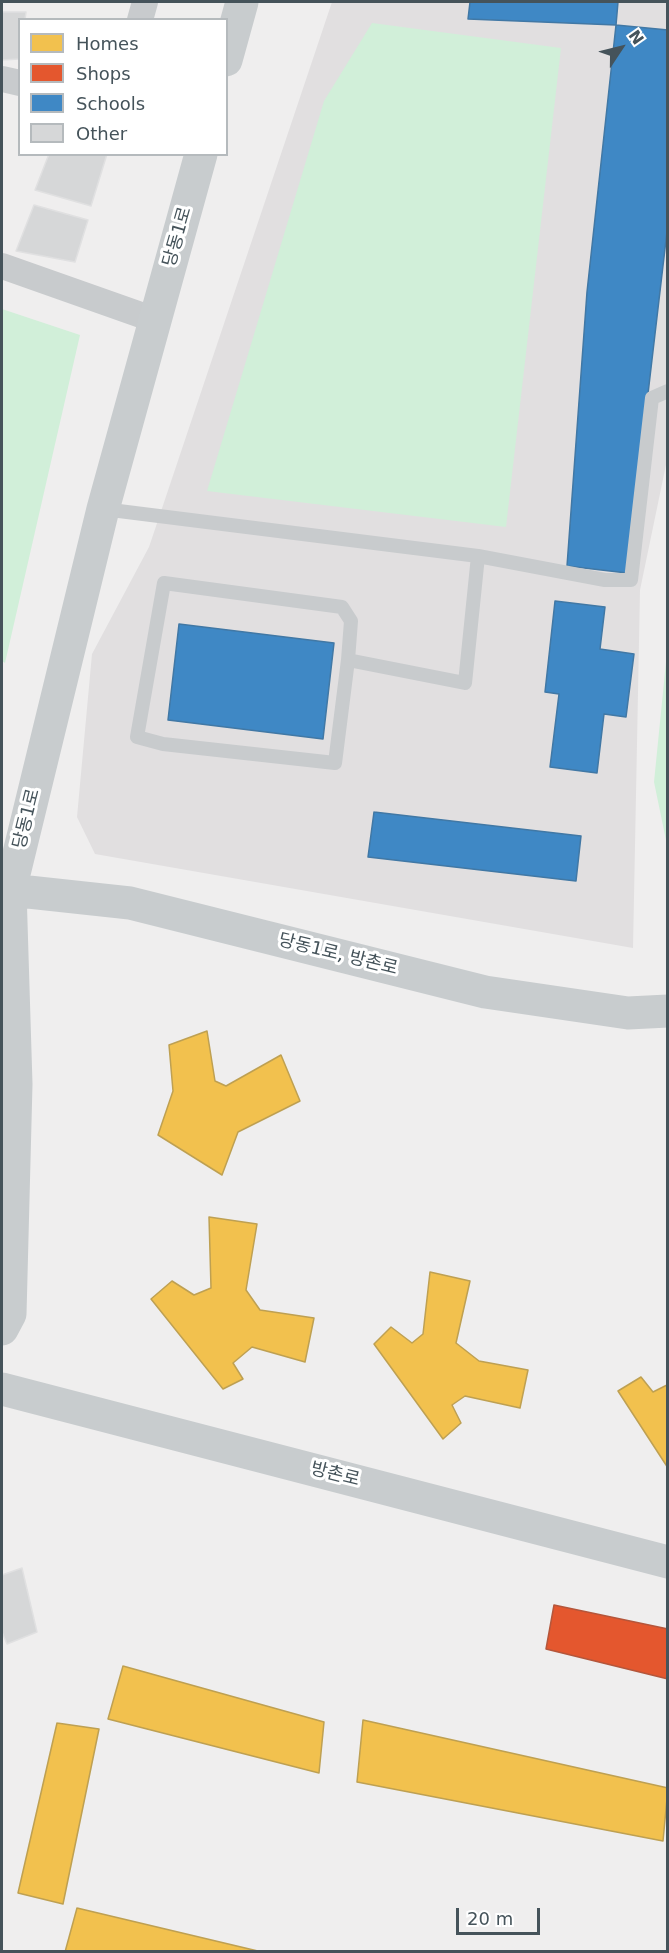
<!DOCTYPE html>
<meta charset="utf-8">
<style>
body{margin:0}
#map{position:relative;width:669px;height:1953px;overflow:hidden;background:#efeeee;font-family:"DejaVu Sans",sans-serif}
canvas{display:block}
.frame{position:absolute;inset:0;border:3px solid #45535a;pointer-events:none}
.legend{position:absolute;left:18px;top:18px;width:210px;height:138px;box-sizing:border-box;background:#fff;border:2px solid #b5babd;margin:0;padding:8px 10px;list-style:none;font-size:18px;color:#45535a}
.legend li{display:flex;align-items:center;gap:12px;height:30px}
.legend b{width:30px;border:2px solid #b5babd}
.north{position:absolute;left:591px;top:18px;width:60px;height:60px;-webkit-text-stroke:4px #fff;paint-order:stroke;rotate:55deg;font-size:16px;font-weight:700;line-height:24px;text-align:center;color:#45535a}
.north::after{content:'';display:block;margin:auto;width:21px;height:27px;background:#45535a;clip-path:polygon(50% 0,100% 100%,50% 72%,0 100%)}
.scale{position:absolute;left:456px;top:1908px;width:84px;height:27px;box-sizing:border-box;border:3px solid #45535a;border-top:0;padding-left:8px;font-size:18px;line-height:21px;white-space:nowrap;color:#45535a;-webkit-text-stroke:4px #fff;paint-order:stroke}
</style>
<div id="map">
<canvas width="669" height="1953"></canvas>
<div class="frame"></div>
<ul class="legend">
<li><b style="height:16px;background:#f2c14e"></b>Homes</li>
<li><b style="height:16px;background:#e4572e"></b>Shops</li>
<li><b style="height:16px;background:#3f88c5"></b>Schools</li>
<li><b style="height:16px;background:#d6d7d8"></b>Other</li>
</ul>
<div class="north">N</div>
<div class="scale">20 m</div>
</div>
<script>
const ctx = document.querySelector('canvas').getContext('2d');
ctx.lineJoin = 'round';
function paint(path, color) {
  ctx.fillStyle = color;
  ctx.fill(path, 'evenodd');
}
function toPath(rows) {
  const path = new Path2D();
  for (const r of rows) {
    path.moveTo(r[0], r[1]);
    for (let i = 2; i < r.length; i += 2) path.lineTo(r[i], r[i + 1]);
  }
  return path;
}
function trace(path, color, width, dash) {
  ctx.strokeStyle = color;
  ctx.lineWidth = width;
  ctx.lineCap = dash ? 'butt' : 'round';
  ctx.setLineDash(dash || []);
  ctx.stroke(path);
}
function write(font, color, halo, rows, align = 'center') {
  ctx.font = font + ' "DejaVu Sans","Noto Sans KR",sans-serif';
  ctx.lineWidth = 6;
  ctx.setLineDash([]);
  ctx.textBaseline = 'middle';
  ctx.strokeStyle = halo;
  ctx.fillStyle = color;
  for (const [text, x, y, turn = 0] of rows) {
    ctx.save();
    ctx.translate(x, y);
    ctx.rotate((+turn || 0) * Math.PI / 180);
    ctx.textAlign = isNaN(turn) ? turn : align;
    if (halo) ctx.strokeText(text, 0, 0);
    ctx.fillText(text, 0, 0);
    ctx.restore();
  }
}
paint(toPath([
 [332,2,667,2,668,455,640,590,633,948,95,854,77,817,92,654,149,547]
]), '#e1dfe0');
paint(toPath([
 [372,23,561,48,506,527,207,491,324,101],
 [2,309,80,335,5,663,2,661],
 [667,652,668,845,667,845,654,782]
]), '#d1efd9');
const homes = toPath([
 [207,1031,215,1081,226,1086,281,1055,300,1101,238,1132,222,1175,158,1135,173,1091,169,1045,207,1031],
 [209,1217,257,1224,246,1290,260,1310,314,1318,305,1362,252,1347,233,1363,243,1379,223,1389,151,1299,172,1281,194,1295,211,1288,209,1217],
 [430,1272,470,1281,456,1343,479,1361,528,1370,520,1408,465,1396,452,1405,461,1423,443,1439,374,1344,391,1327,412,1343,423,1334,430,1272],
 [668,1376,668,1468,618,1391,641,1377,653,1392,667,1385,668,1376],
 [123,1666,324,1722,319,1773,108,1719,123,1666],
 [363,1720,668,1788,663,1841,357,1782,363,1720],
 [57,1723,99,1729,63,1904,18,1893,57,1723],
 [77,1908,262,1952,65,1952,77,1908]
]);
paint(homes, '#f2c14e');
trace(homes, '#bea052', 1.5);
const shops = toPath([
 [554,1605,668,1629,668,1679,546,1649,554,1605]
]);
paint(shops, '#e4572e');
trace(shops, '#b4563b', 1.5);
const schools = toPath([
 [470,2,618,2,616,25,468,19,470,2],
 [616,25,668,30,668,223,627,573,567,566,587,292,616,25],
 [555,601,605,607,600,649,634,654,626,717,604,714,597,773,550,767,559,694,545,692,555,601],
 [179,624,334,643,323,739,168,720,179,624],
 [374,812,581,836,576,881,368,857,374,812]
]);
paint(schools, '#3f88c5');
trace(schools, '#4178a5', 1.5);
const building = toPath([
 [2,12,26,12,25,20,20,20,20,59,2,60,2,12],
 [49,154,107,154,91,206,35,190,49,154],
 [34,205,88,220,75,262,16,251,34,205],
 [22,1568,37,1632,7,1644,2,1632,2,1575,22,1568]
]);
paint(building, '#d6d7d8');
trace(building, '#e0e0e1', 1.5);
trace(toPath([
 [103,509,478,556,465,683,348,660,335,763,163,744,137,737,164,583,342,607,351,621,348,660],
 [478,556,605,580,631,580,652,398,668,391]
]), '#c8cbcd', 14);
trace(toPath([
 [140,20,145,2],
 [2,79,20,83],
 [2,266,155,320]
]), '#c8cbcd', 26);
trace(toPath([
 [226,60,242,2],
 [10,890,130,903,485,992,628,1013,668,1011],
 [2,1329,10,1314,16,1084,10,890,103,509,201,154],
 [2,1389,668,1562]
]), '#c8ccce', 33);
write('18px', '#45535a', '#fff', [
 ["당동1로",178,237,-74],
 ["당동1로",27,819,-76],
 ["당동1로, 방촌로",338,955,14],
 ["방촌로",335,1475,14]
]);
</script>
